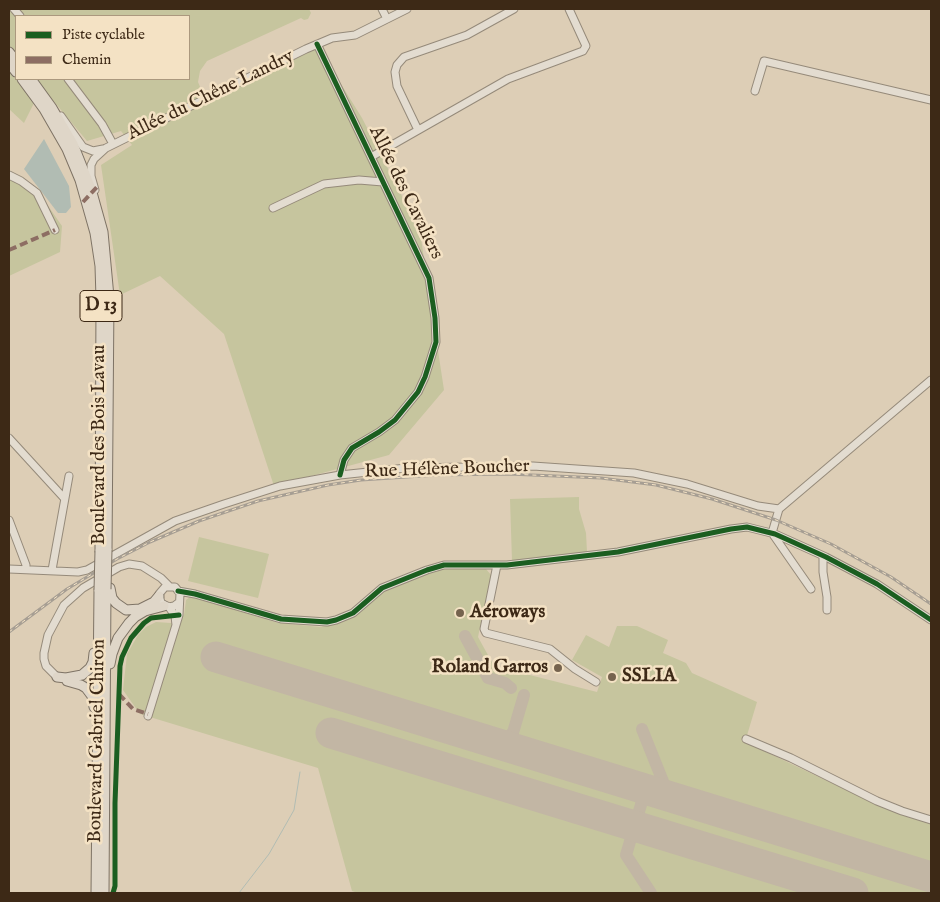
<!DOCTYPE html>
<meta charset="utf-8">
<style>
body{margin:0}
#map{position:relative;width:940px;height:902px;overflow:hidden;background:#ddceb6;font-family:"IM FELL English",serif}
canvas{display:block}
.frame{position:absolute;inset:0;border:10px solid #3d2916;pointer-events:none}
.legend{position:absolute;left:15px;top:15px;width:175px;height:65px;box-sizing:border-box;background:#f4e2c4;border:1px solid #ab987e;margin:0;padding:6px 9px;list-style:none;font-size:15px;color:#3d2916}
.legend li{display:flex;align-items:center;gap:10px;height:25px}
.legend b{width:25px;border:1px solid #ab987e}
</style>
<div id="map">
<canvas width="940" height="902"></canvas>
<div class="frame"></div>
<ul class="legend">
<li><b style="height:6px;background:#1b5e20"></b>Piste cyclable</li>
<li><b style="height:6px;background:#8d6e63"></b>Chemin</li>
</ul>
</div>
<script>
const ctx = document.querySelector('canvas').getContext('2d');
ctx.lineJoin = 'round';
function paint(path, color) {
  ctx.fillStyle = color;
  ctx.fill(path, 'evenodd');
}
function toPath(rows) {
  const path = new Path2D();
  for (const r of rows) {
    path.moveTo(r[0], r[1]);
    for (let i = 2; i < r.length; i += 2) path.lineTo(r[i], r[i + 1]);
  }
  return path;
}
function trace(path, color, width, dash) {
  ctx.strokeStyle = color;
  ctx.lineWidth = width;
  ctx.lineCap = dash ? 'butt' : 'round';
  ctx.setLineDash(dash || []);
  ctx.stroke(path);
}
function write(font, color, halo, rows, align = 'center') {
  ctx.font = font + ' "IM FELL English",serif';
  ctx.lineWidth = 5;
  ctx.setLineDash([]);
  ctx.textBaseline = 'middle';
  ctx.strokeStyle = halo;
  ctx.fillStyle = color;
  for (const [text, x, y, turn = 0] of rows) {
    ctx.save();
    ctx.translate(x, y);
    ctx.rotate((+turn || 0) * Math.PI / 180);
    ctx.textAlign = isNaN(turn) ? turn : align;
    if (halo) ctx.strokeText(text, 0, 0);
    ctx.fillText(text, 0, 0);
    ctx.restore();
  }
}
paint(toPath([
 [9,9,309,9,311,13,308,19,304,20,301,18,207,61,200,71,198,82,203,94,315,42,362,118,401,194,421,239,444,390,389,455,274,486,224,334,160,276,120,295,101,165,132,145,121,131,87,141,35,79,189,79,189,16,16,16,16,57,9,48],
 [9,70,34,103,24,123,9,109],
 [9,174,35,187,62,226,60,252,9,276],
 [579,497,579,509,586,533,587,552,512,561,510,499],
 [199,537,269,554,258,598,188,581],
 [455,567,486,569,491,575,478,637,494,666,597,692,602,677,572,660,586,635,609,647,617,626,637,626,668,640,663,653,686,663,692,673,757,702,745,742,876,804,931,823,931,893,358,893,352,891,318,768,140,714,123,690,127,654,138,635,146,627,156,622,171,623,179,620,184,615,186,600,191,596,278,623,321,627,352,617,381,592,439,568]
]), '#c6c59e');
paint(toPath([
 [44,139,69,186,71,207,66,213,58,213,24,169]
]), '#b1bcb3');
trace(toPath([
 [239,893,269,854,294,810,300,772]
]), '#b1bcb3', 1);
trace(toPath([
 [465,636,488,678,505,683,511,688],
 [642,729,666,789,673,795,684,801],
 [493,742,505,741,513,732],
 [522,751,515,746,512,736,524,695],
 [637,786,643,793,643,798,626,855,651,893]
]), '#c2b6a4', 12);
trace(toPath([
 [216,657,931,877],
 [331,733,853,893]
]), '#c2b6a4', 31);
const minor = toPath([
 [14,9,20,16],
 [382,9,387,19],
 [317,44,429,278,435,318,436,342,425,377,418,392,395,420,379,432,352,448,344,460,340,475],
 [68,79,102,124,113,144],
 [755,91,764,61,931,100],
 [61,116,83,147,93,151,103,149],
 [418,130,397,86,395,72,397,65,404,57,467,35,514,9],
 [371,157,508,79,583,51,586,46,569,9],
 [9,175,21,181,37,193,55,230],
 [95,190,91,176,91,165,94,159,106,148,306,49,332,38,355,35,407,9],
 [273,208,324,184,359,180,383,182],
 [9,438,64,498],
 [9,520,26,565,26,569],
 [823,556,823,572,827,597,827,610],
 [497,565,484,629,486,633,550,649,575,669,596,682],
 [9,569,78,572,87,570,175,521,224,504,280,486,340,475,406,468,533,466,634,473,687,484,758,506,779,509],
 [52,570,69,476],
 [811,589,772,533,779,509,931,380],
 [178,591,195,594,281,619,327,622,336,620,353,613,382,588,427,570,444,565,507,565,618,552,731,529,747,527,775,534,826,557,877,584,931,620],
 [169,607,175,616,176,625,179,615,180,593,175,587,165,587,159,594,161,603,169,607,174,606,178,603],
 [57,677,46,666,44,659,44,653,48,635,64,605,83,588,119,567,129,564,142,566,161,578,169,586],
 [148,716,176,625],
 [746,739,791,758,877,801,902,811,931,820]
]);
const major = toPath([
 [9,52,16,61],
 [9,63,16,72],
 [22,79,44,109,67,149,80,180,95,233,100,266,101,298,100,551],
 [31,79,52,108,73,144,91,189,103,232,109,297,107,550],
 [110,588,112,598,116,603,126,610,140,609,154,602,159,596],
 [110,664,112,654,118,638,129,623,135,617,145,611,164,606],
 [57,677,66,678,82,675,90,668,93,662,94,653],
 [67,681,81,685,86,688,92,696,94,707],
 [96,893,99,590],
 [104,893,106,589]
]);
trace(minor, '#958a7a', 9);
trace(major, '#7e7365', 11);
trace(minor, '#e3dcd0', 7);
trace(major, '#dfd6c8', 9);
const rail = toPath([
 [9,632,67,589,117,559,150,542,199,521,258,501,328,485,361,480,437,475,509,474,601,478,656,485,712,499,776,520,831,544,891,577,931,604]
]);
trace(rail, '#a69e93', 3);
trace(rail, '#f4e2c4', 1, [4]);
const majorBridge = toPath([
 [106,589,107,550],
 [99,590,100,551]
]);
trace(majorBridge, '#7e7365', 11, []);
trace(majorBridge, '#dfd6c8', 9);
trace(toPath([
 [83,202,97,187],
 [9,250,55,230],
 [119,694,133,709,148,714]
]), '#8d6e63', 4, [8, 4]);
trace(toPath([
 [317,44,429,278,435,318,436,342,425,377,418,392,395,420,379,432,352,448,344,460,340,475],
 [178,591,195,594,281,619,327,622,336,620,353,613,382,588,427,570,444,565,507,565,618,552,731,529,747,527,775,534,826,557,877,584,931,620],
 [113,893,115,886,115,803,120,666,122,657,131,638,144,623,151,618,179,615]
]), '#1b5e20', 5);
for (const [x, y, r, color] of [
 [460,613,5,"#75634e"],
 [558,668,5,"#75634e"],
 [612,677,5,"#75634e"]
]) {
  const dot = new Path2D();
  dot.arc(x, y, r, 0, 2 * Math.PI);
  ctx.fillStyle = color;
  ctx.fill(dot);
  trace(dot, '#f4e2c4', 2);
}
for (const [x, y, w] of [
 [101,306,42]
]) {
  const box = new Path2D();
  box.roundRect(x - w / 2, y - 15.5, w, 31, 4);
  ctx.fillStyle = '#f4e2c4';
  ctx.fill(box);
  trace(box, '#3d2916', 1);
}
write('bold 18px', '#3d2916', null, [
 ["D 13",101,306]
]);
write('19px', '#3d2916', '#f4e2c4', [
 ["Allée du Chêne Landry",211,96,-26],
 ["Allée des Cavaliers",405,193,64],
 ["Boulevard des Bois Lavau",100,445,-90],
 ["Rue Hélène Boucher",447,470,-2],
 ["Boulevard Gabriel Chiron",98,741,-89]
]);
write('bold 19px', '#3d2916', '#f4e2c4', [
 ["Aéroways",470,613],
 ["Roland Garros",548,668,"right"],
 ["SSLIA",622,677]
], 'left');
</script>
